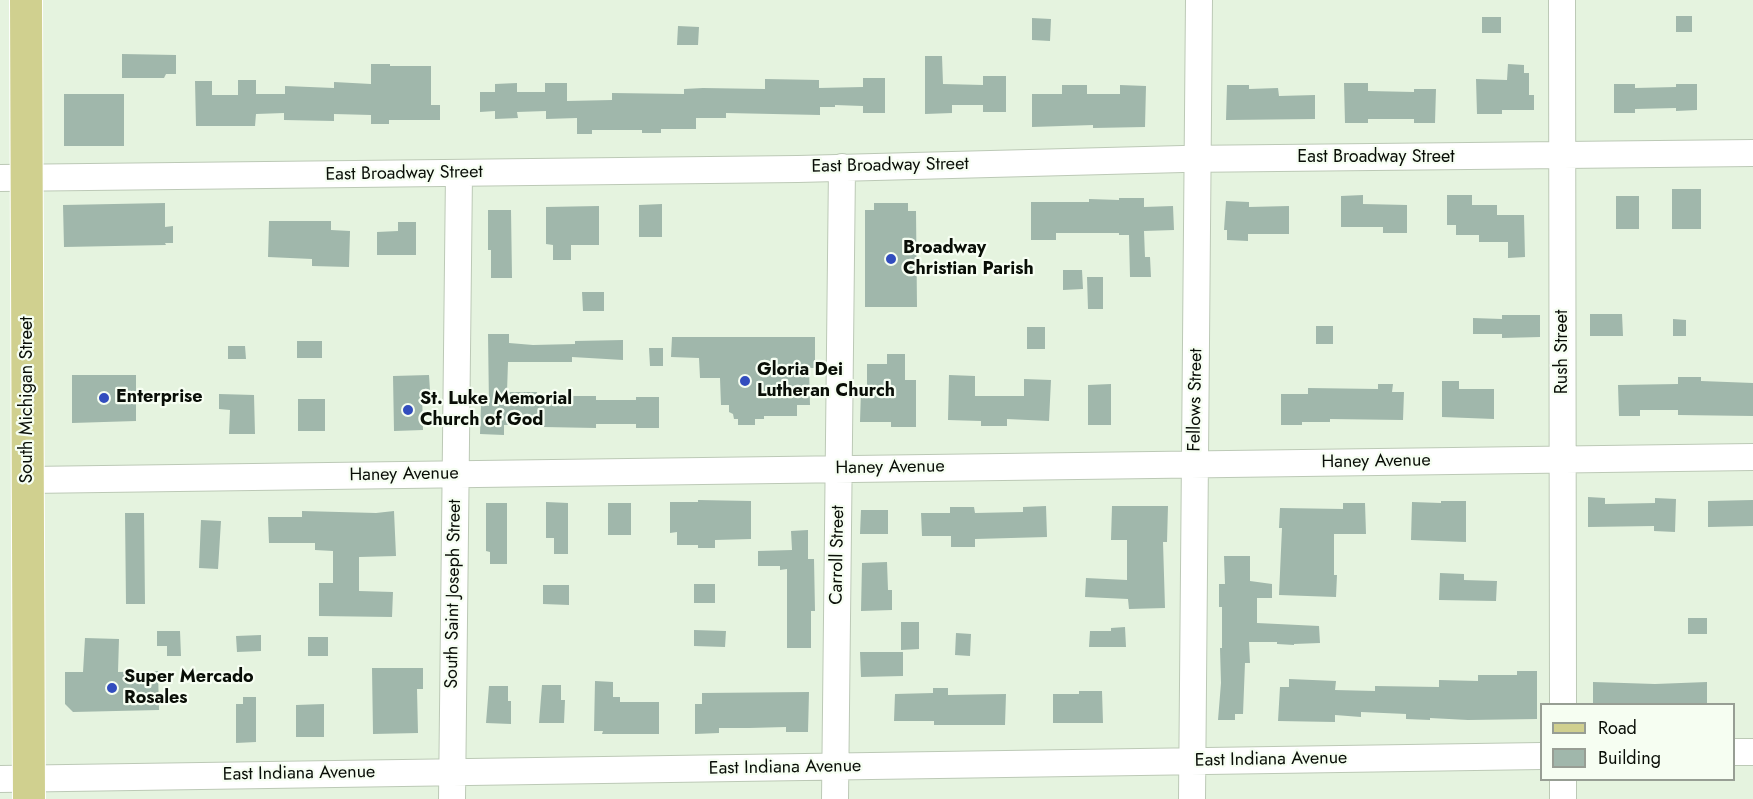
<!DOCTYPE html>
<style>
body{margin:0}
#map{position:relative;width:1753px;height:799px;overflow:hidden;background:#e5f3df;font-family:Jost,sans-serif}
canvas{display:block}
.legend{position:absolute;left:1540px;top:703px;width:195px;height:78px;box-sizing:border-box;background:#f6fef2;border:2px solid #979e94;margin:0;padding:8px 10px;list-style:none;font-size:18px;color:#090e07}
.legend li{display:flex;align-items:center;gap:12px;height:30px}
.legend b{width:30px;border:2px solid #979e94}
</style>
<div id="map">
<canvas width="1753" height="799"></canvas>
<ul class="legend">
<li><b style="height:8px;background:#d0d08f"></b>Road</li>
<li><b style="height:16px;background:#a0b7ab"></b>Building</li>
</ul>
</div>
<script>
const ctx = document.querySelector('canvas').getContext('2d');
ctx.lineJoin = 'round';
function paint(path, color) {
  ctx.fillStyle = color;
  ctx.fill(path, 'evenodd');
}
function toPath(rows) {
  const path = new Path2D();
  for (const r of rows) {
    path.moveTo(r[0], r[1]);
    for (let i = 2; i < r.length; i += 2) path.lineTo(r[i], r[i + 1]);
  }
  return path;
}
function trace(path, color, width, dash) {
  ctx.strokeStyle = color;
  ctx.lineWidth = width;
  ctx.lineCap = dash ? 'butt' : 'round';
  ctx.setLineDash(dash || []);
  ctx.stroke(path);
}
function write(font, color, halo, rows, align = 'center') {
  ctx.font = font + ' Jost,sans-serif';
  ctx.lineWidth = 4.5;
  ctx.setLineDash([]);
  ctx.textBaseline = 'middle';
  ctx.strokeStyle = halo;
  ctx.fillStyle = color;
  for (const [text, x, y, turn = 0] of rows) {
    ctx.save();
    ctx.translate(x, y);
    ctx.rotate((+turn || 0) * Math.PI / 180);
    ctx.textAlign = isNaN(turn) ? turn : align;
    if (halo) ctx.strokeText(text, 0, 0);
    ctx.fillText(text, 0, 0);
    ctx.restore();
  }
}
paint(toPath([
 [1676,16,1692,16,1692,32,1676,32],
 [1482,17,1501,17,1501,33,1482,33],
 [1032,18,1051,19,1050,41,1032,40],
 [678,26,699,27,698,45,677,45],
 [122,54,176,55,176,74,166,74,164,78,122,78],
 [925,56,942,56,943,84,983,85,983,76,1006,76,1006,112,983,112,983,105,952,105,952,113,925,114],
 [371,64,390,64,390,66,431,66,431,105,440,105,440,120,389,120,389,124,371,124,371,115,334,114,334,121,284,120,284,113,256,114,255,126,196,126,195,81,212,81,212,95,238,95,238,80,256,80,256,94,285,94,285,86,334,88,334,82,371,84],
 [1508,64,1524,65,1524,73,1529,73,1529,95,1534,95,1534,110,1502,110,1502,114,1477,114,1476,79,1507,80],
 [863,78,885,78,885,113,863,113,863,106,835,105,835,107,820,107,820,115,726,113,726,118,696,118,696,129,661,129,661,133,642,133,642,130,592,130,592,134,577,134,577,118,546,119,546,111,517,112,518,118,495,119,495,111,480,112,480,92,495,92,495,84,517,83,517,92,545,92,545,83,567,83,567,101,612,100,612,93,684,94,684,89,703,88,765,89,765,79,819,80,819,88,863,87],
 [1344,83,1368,83,1368,91,1414,92,1414,89,1436,89,1435,123,1414,123,1414,119,1368,119,1368,123,1345,123],
 [1614,84,1635,84,1635,88,1676,87,1676,84,1697,84,1697,110,1676,111,1676,108,1635,109,1635,113,1614,113],
 [1062,85,1087,85,1087,94,1120,94,1120,85,1146,86,1145,127,1093,128,1093,125,1032,127,1032,94,1062,94],
 [1227,85,1249,85,1249,89,1278,88,1279,96,1315,95,1315,119,1226,120],
 [64,94,124,94,124,146,64,146],
 [1672,189,1701,189,1701,229,1672,229],
 [1363,195,1363,204,1407,205,1407,233,1383,233,1383,227,1341,227,1341,196],
 [1447,195,1472,195,1472,205,1497,205,1497,215,1524,215,1525,257,1508,258,1508,242,1479,242,1479,235,1456,235,1456,225,1447,225],
 [1616,196,1639,196,1639,229,1616,229],
 [1119,198,1144,198,1144,207,1173,206,1174,230,1144,231,1145,257,1150,257,1151,277,1130,277,1129,235,1119,235,1119,233,1056,233,1056,240,1031,240,1031,202,1089,202,1089,199,1119,200],
 [1226,201,1249,202,1249,207,1289,206,1289,234,1248,234,1248,241,1227,240,1227,230,1224,230],
 [165,203,165,227,173,226,173,243,165,243,166,245,64,247,63,205],
 [874,203,908,203,908,211,916,211,917,307,865,307,865,210,874,210],
 [662,204,662,237,639,237,639,205],
 [599,206,599,245,571,245,571,260,553,260,553,245,546,244,546,207],
 [488,210,511,210,512,278,491,278,491,250,488,250],
 [269,221,331,221,331,230,350,231,349,267,312,266,312,259,268,257],
 [398,222,416,222,416,255,377,255,377,232,398,231],
 [1063,270,1082,270,1083,289,1063,290],
 [1087,277,1103,277,1103,309,1088,309],
 [582,292,604,292,604,311,583,311],
 [1590,314,1622,314,1623,336,1590,336],
 [1502,315,1540,315,1540,337,1502,338,1502,334,1473,334,1473,318,1502,319],
 [1673,319,1686,320,1686,336,1673,336],
 [1316,326,1333,326,1333,344,1316,344],
 [1027,327,1045,327,1045,349,1027,349],
 [488,334,509,334,509,343,533,345,575,344,575,341,623,340,623,360,572,357,572,362,508,362,507,392,537,392,537,396,596,396,596,400,636,400,636,397,659,397,659,428,636,428,636,424,596,424,596,428,544,427,544,424,504,425,504,435,480,434,481,405,489,406],
 [672,337,815,337,815,368,809,368,810,405,797,405,797,416,764,416,764,419,755,419,755,425,738,425,738,419,734,419,733,414,729,412,729,405,721,405,720,378,700,378,699,358,671,357],
 [297,341,322,341,322,358,297,358],
 [228,346,245,346,246,359,228,359],
 [649,348,663,348,663,366,650,366],
 [887,354,905,354,905,380,916,380,916,427,891,427,891,422,860,422,861,390,867,390,867,364,887,364],
 [72,375,136,375,136,421,72,423],
 [429,375,430,391,422,391,423,430,394,431,393,376],
 [949,375,975,376,975,396,1024,396,1024,379,1051,380,1049,421,1007,419,1007,426,981,426,981,421,948,420],
 [1678,377,1701,377,1701,381,1753,383,1753,416,1678,415,1678,410,1640,410,1640,416,1619,416,1618,385,1678,384],
 [1442,381,1459,381,1459,389,1494,389,1494,419,1442,417],
 [1111,384,1111,425,1088,425,1088,385],
 [1378,384,1393,384,1392,392,1404,392,1403,420,1330,419,1330,422,1302,422,1302,425,1281,425,1281,394,1308,394,1308,388,1378,389],
 [219,394,254,395,255,434,229,434,230,410,219,409],
 [298,399,325,399,325,431,298,431],
 [1588,497,1605,498,1605,504,1655,503,1655,498,1676,499,1675,532,1654,531,1654,526,1588,527],
 [698,500,751,501,751,539,715,540,715,548,698,548,698,545,677,545,677,532,670,533,670,502,698,502],
 [1753,500,1753,526,1708,527,1708,501],
 [1441,501,1466,501,1466,542,1411,540,1412,502,1441,503],
 [546,502,568,503,568,554,554,554,554,538,546,538],
 [486,503,507,503,507,564,490,564,490,552,486,551],
 [608,503,631,503,631,535,608,535],
 [1343,503,1365,503,1366,534,1334,534,1334,575,1337,575,1336,597,1279,595,1282,528,1279,528,1280,508,1343,509],
 [1046,506,1047,537,975,539,975,547,951,547,951,536,922,536,921,513,950,513,950,507,974,507,975,513,1023,512,1023,507],
 [1112,506,1168,506,1167,542,1163,542,1165,608,1129,609,1128,599,1085,597,1086,578,1127,580,1127,540,1111,540],
 [861,510,888,510,888,534,860,534],
 [302,511,376,513,394,511,396,556,359,557,359,591,393,592,392,617,319,616,319,583,333,583,333,551,315,550,315,543,269,543,268,517,302,517],
 [125,513,144,513,145,604,126,604],
 [201,520,221,521,218,569,199,568],
 [808,530,808,559,814,559,815,611,811,611,811,648,787,648,787,569,780,570,780,566,758,566,758,551,792,550,791,531],
 [1224,556,1250,556,1250,581,1272,584,1272,598,1257,598,1257,623,1319,626,1320,643,1294,644,1294,645,1277,644,1277,642,1249,642,1250,663,1245,663,1243,714,1235,714,1235,720,1218,720,1221,683,1220,648,1222,648,1222,607,1219,607,1219,584,1225,584],
 [887,562,888,590,892,590,892,610,861,611,862,563],
 [1440,573,1464,574,1464,580,1497,581,1496,601,1439,600],
 [694,584,715,584,715,603,694,603],
 [543,585,569,585,569,605,543,604],
 [1688,618,1707,618,1707,634,1688,634],
 [901,622,919,622,919,649,901,650],
 [1125,627,1126,647,1089,647,1090,631,1111,631,1111,628],
 [694,630,726,631,725,647,694,646],
 [157,631,180,631,181,656,167,656,167,646,157,646],
 [956,633,971,634,970,656,955,655],
 [261,635,261,651,237,652,236,636],
 [308,637,328,637,328,656,308,656],
 [85,638,119,639,118,672,158,671,159,710,73,712,65,704,65,672,83,672],
 [860,652,903,652,903,676,861,677],
 [372,668,423,668,423,689,417,689,418,733,373,734],
 [1517,671,1537,671,1537,719,1468,720,1430,718,1430,720,1406,719,1406,714,1361,712,1361,717,1335,715,1335,722,1278,721,1280,687,1289,687,1289,679,1336,681,1335,690,1375,691,1375,686,1439,687,1439,680,1478,681,1478,675,1517,675],
 [595,681,613,682,613,697,620,697,620,702,659,702,659,734,602,734,603,731,594,731],
 [1593,682,1655,684,1707,682,1707,705,1593,705],
 [542,685,561,685,561,700,565,700,564,723,539,723],
 [489,686,508,686,508,701,511,701,511,724,486,723],
 [933,688,948,688,948,695,1006,694,1005,725,934,725,934,721,894,721,895,694,933,693],
 [1079,691,1102,691,1103,723,1053,723,1053,694,1079,694],
 [809,692,808,732,786,732,786,727,749,728,719,728,719,733,695,734,695,704,702,704,702,693],
 [243,697,256,697,256,742,236,743,236,704,243,704],
 [324,704,324,737,296,737,296,705]
]), '#a0b7ab');
const minor = toPath([
 [1562,0,1563,704],
 [0,178,798,169,1183,159,1753,153],
 [28,480,1753,457],
 [1734,752,1753,752],
 [0,779,1542,756],
 [452,799,459,173],
 [835,799,842,167],
 [1192,799,1199,0],
 [1563,799,1563,780]
]);
const major = toPath([
 [26,0,29,799]
]);
trace(minor, '#bcc9b6', 28);
trace(major, '#fff', 34);
trace(minor, '#fff', 26);
trace(major, '#d0d08f', 32);
for (const [x, y, r, color] of [
 [891,259,6,"#324dbe"],
 [745,381,6,"#324dbe"],
 [104,398,6,"#324dbe"],
 [408,410,6,"#324dbe"],
 [112,688,6,"#324dbe"]
]) {
  const dot = new Path2D();
  dot.arc(x, y, r, 0, 2 * Math.PI);
  ctx.fillStyle = color;
  ctx.fill(dot);
  trace(dot, '#f6fef2', 2);
}
write('18px', '#090e07', '#f6fef2', [
 ["East Broadway Street",1376,158],
 ["East Broadway Street",890,166,-1],
 ["East Broadway Street",404,174,-1],
 ["Rush Street",1563,352,-90],
 ["South Michigan Street",28,400,-90],
 ["Fellows Street",1196,400,-89],
 ["Haney Avenue",1376,462,-1],
 ["Haney Avenue",890,468,-1],
 ["Haney Avenue",404,475,-1],
 ["Carroll Street",838,555,-89],
 ["South Saint Joseph Street",454,594,-89],
 ["East Indiana Avenue",1271,760,-1],
 ["East Indiana Avenue",785,768,-1],
 ["East Indiana Avenue",299,774,-1]
]);
write('bold 18px', '#090e07', '#f6fef2', [
 ["Broadway",903,249],
 ["Christian Parish",903,270],
 ["Gloria Dei",757,371],
 ["Lutheran Church",757,392],
 ["Enterprise",116,398],
 ["St. Luke Memorial",420,400],
 ["Church of God",420,421],
 ["Super Mercado",124,678],
 ["Rosales",124,699]
], 'left');
</script>
